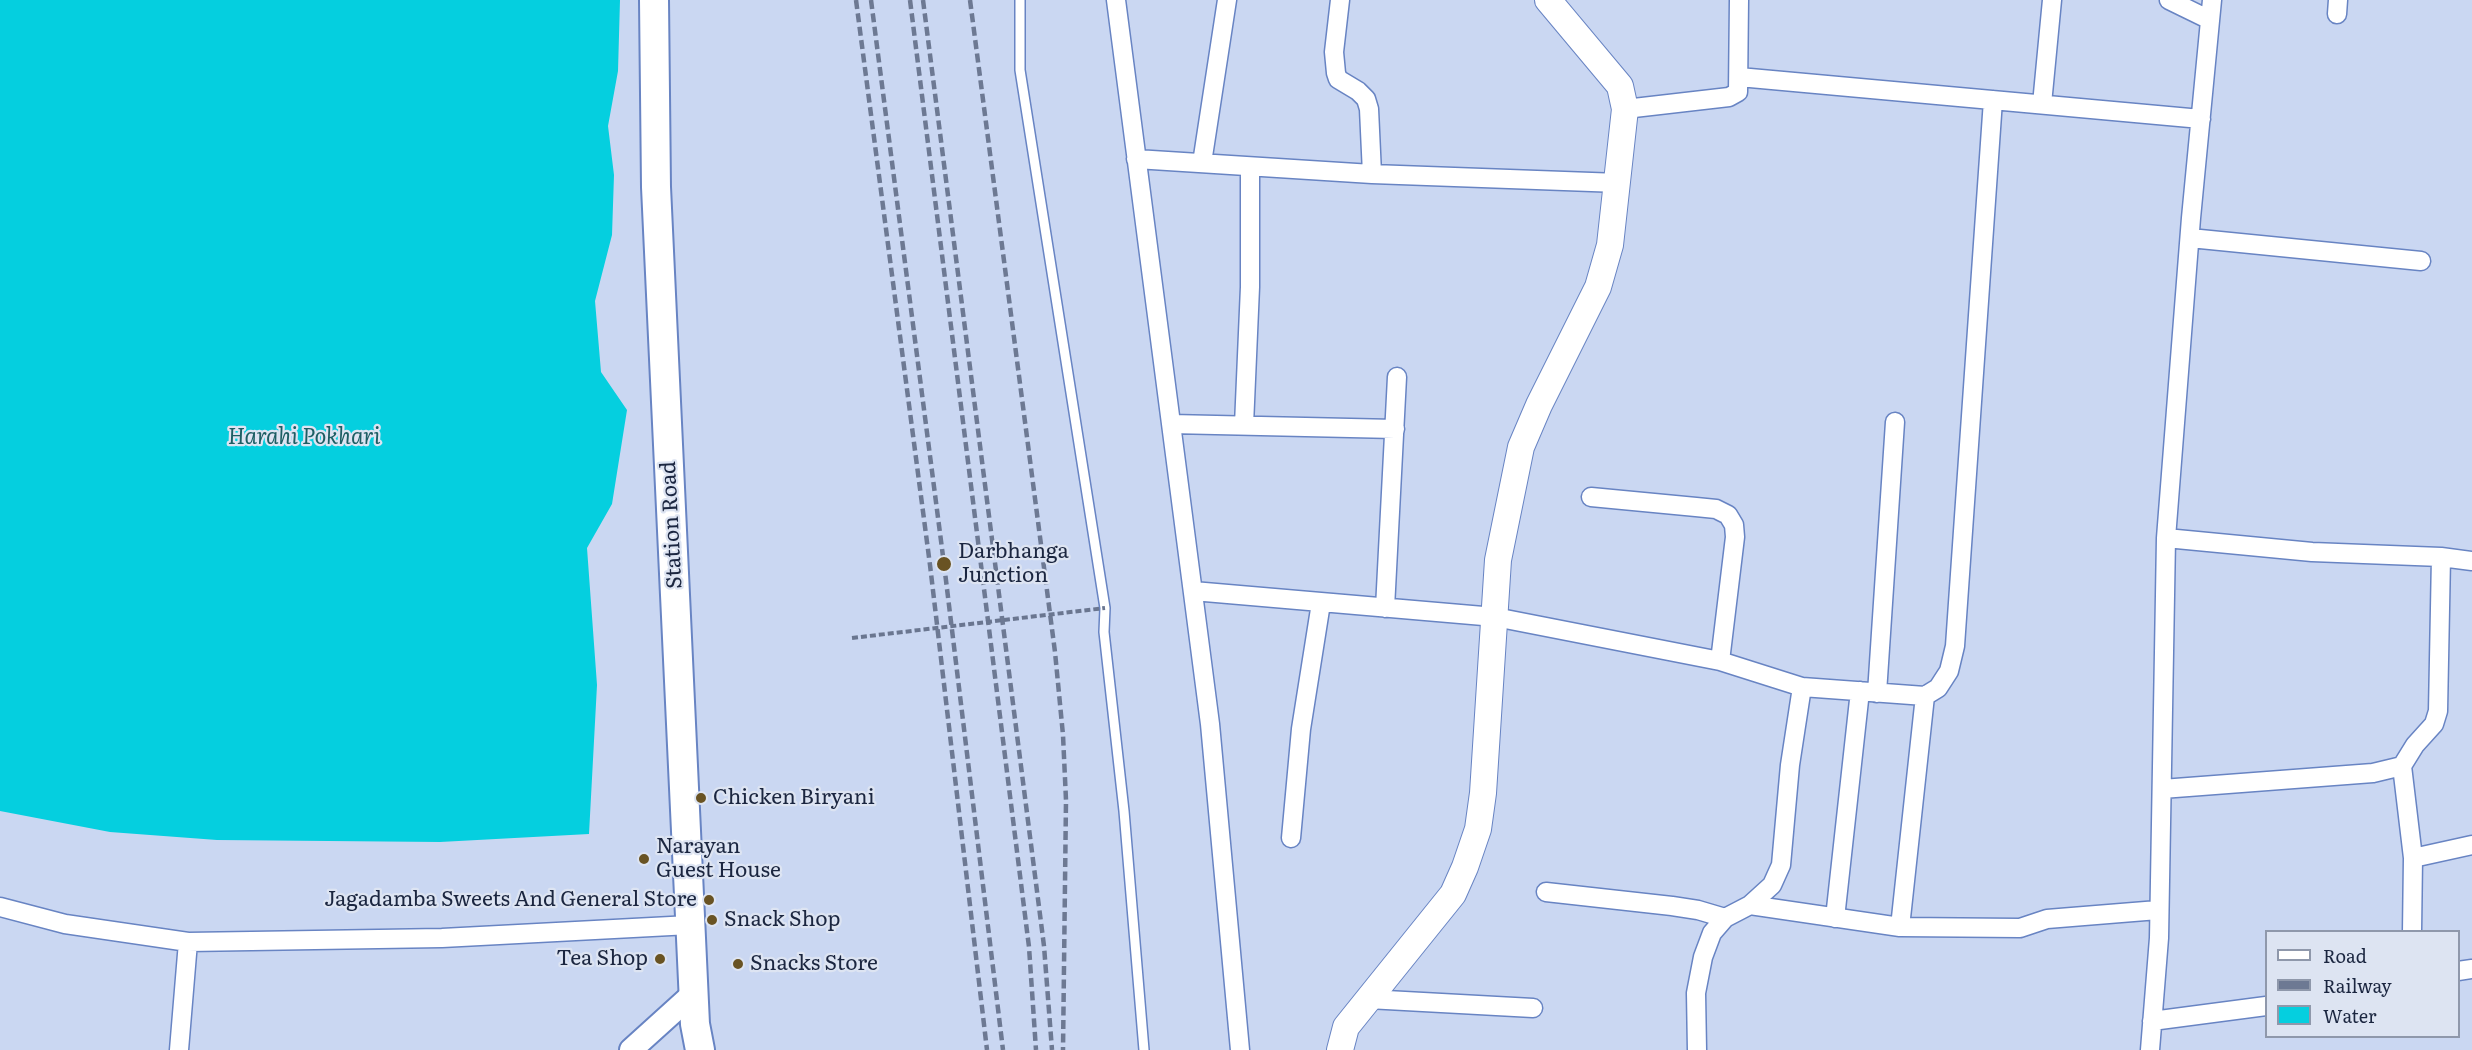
<!DOCTYPE html>
<style>
body{margin:0}
#map{position:relative;width:2472px;height:1050px;overflow:hidden;background:#cad7f2;font-family:Literata,serif}
canvas{display:block}
.legend{position:absolute;left:2265px;top:930px;width:195px;height:108px;box-sizing:border-box;background:#dde4f2;border:2px solid #8f98ab;margin:0;padding:8px 10px;list-style:none;font-size:18px;color:#1b2640}
.legend li{display:flex;align-items:center;gap:12px;height:30px}
.legend b{width:30px;border:2px solid #8f98ab}
</style>
<div id="map">
<canvas width="2472" height="1050"></canvas>
<ul class="legend">
<li><b style="height:8px;background:#fff"></b>Road</li>
<li><b style="height:8px;background:#6d7993"></b>Railway</li>
<li><b style="height:16px;background:#05cfdf"></b>Water</li>
</ul>
</div>
<script>
const ctx = document.querySelector('canvas').getContext('2d');
ctx.lineJoin = 'round';
function paint(path, color) {
  ctx.fillStyle = color;
  ctx.fill(path, 'evenodd');
}
function toPath(rows) {
  const path = new Path2D();
  for (const r of rows) {
    path.moveTo(r[0], r[1]);
    for (let i = 2; i < r.length; i += 2) path.lineTo(r[i], r[i + 1]);
  }
  return path;
}
function trace(path, color, width, dash) {
  ctx.strokeStyle = color;
  ctx.lineWidth = width;
  ctx.lineCap = dash ? 'butt' : 'round';
  ctx.setLineDash(dash || []);
  ctx.stroke(path);
}
function write(font, color, halo, rows, align = 'center') {
  ctx.font = font + ' Literata,serif';
  ctx.lineWidth = 4.5;
  ctx.setLineDash([]);
  ctx.textBaseline = 'middle';
  ctx.strokeStyle = halo;
  ctx.fillStyle = color;
  for (const [text, x, y, turn = 0] of rows) {
    ctx.save();
    ctx.translate(x, y);
    ctx.rotate((+turn || 0) * Math.PI / 180);
    ctx.textAlign = isNaN(turn) ? turn : align;
    if (halo) ctx.strokeText(text, 0, 0);
    ctx.fillText(text, 0, 0);
    ctx.restore();
  }
}
paint(toPath([
 [0,0,620,0,618,71,608,126,614,175,612,235,595,301,601,372,627,410,612,504,587,548,597,685,589,834,440,842,217,840,110,832,0,811]
]), '#05cfdf');
const service = toPath([
 [1020,0,1020,70,1105,608,1104,632,1124,811,1144,1050]
]);
const minor = toPath([
 [1116,0,1210,724,1240,1050],
 [1340,0,1334,52,1336,73,1338,79,1358,91,1366,99,1369,109,1372,174],
 [2169,0,2210,20],
 [2337,14,2338,0],
 [1739,77,2201,119],
 [2042,104,2052,0],
 [1625,109,1729,97,1738,92,1739,0],
 [1136,159,1372,174,1619,183],
 [1202,163,1227,0],
 [2190,238,2421,261],
 [1171,424,1395,429],
 [1244,425,1250,287,1250,167],
 [1591,497,1696,507,1716,509,1728,515,1734,525,1735,537,1720,661],
 [2166,538,2312,552,2441,557,2472,561],
 [1193,591,1495,617,1720,661,1802,687,1925,696,1938,688,1949,671,1955,646,1993,100],
 [1385,608,1397,377],
 [1877,693,1895,422],
 [2402,766,2413,858,2412,932],
 [2162,789,2373,773,2402,766,2415,745,2434,724,2438,711,2441,557],
 [1291,838,1301,729,1321,603],
 [2413,858,2472,845],
 [1546,892,1672,906,1698,910,1725,918],
 [1750,905,1900,927,2020,928,2047,919,2158,910],
 [0,907,65,924,188,942,442,938,690,925],
 [1835,918,1860,691],
 [1900,927,1925,696],
 [2458,971,2472,969],
 [1368,999,1533,1008],
 [2152,1021,2266,1006],
 [179,1050,188,942],
 [1697,1050,1696,993,1703,957,1712,933,1725,918,1750,905,1772,885,1781,865,1790,765,1802,687],
 [2150,1050,2159,938,2166,538,2191,218,2212,0]
]);
const tertiary = toPath([
 [631,1050,694,993]
]);
const secondary = toPath([
 [1340,1050,1346,1027,1453,894,1465,867,1478,829,1483,793,1498,560,1521,447,1539,405,1598,287,1610,245,1625,109,1620,86,1548,0]
]);
const primary = toPath([
 [654,0,656,187,695,1024,700,1050]
]);
trace(service, '#6884c3', 12);
trace(minor, '#6884c3', 21);
trace(tertiary, '#6884c3', 26);
trace(secondary, '#6884c3', 28);
trace(primary, '#6884c3', 32);
trace(service, '#fff', 9);
trace(minor, '#fff', 18);
trace(tertiary, '#fff', 22);
trace(secondary, '#fff', 26);
trace(primary, '#fff', 28);
trace(toPath([
 [856,0,930,565,987,1050],
 [871,0,944,564,1003,1050],
 [910,0,1029,947,1036,1050],
 [923,0,1044,946,1052,1050],
 [970,0,1055,652,1063,735,1066,800,1063,1050]
]), '#6d7993', 4.5, [9, 4.5]);
trace(toPath([
 [852,638,1105,608]
]), '#6a7690', 4, [6, 3]);
for (const [x, y, r, color] of [
 [944,564,8,"#695323"],
 [701,798,6,"#695323"],
 [644,859,6,"#695323"],
 [709,900,6,"#695323"],
 [712,920,6,"#695323"],
 [660,959,6,"#695323"],
 [738,964,6,"#695323"]
]) {
  const dot = new Path2D();
  dot.arc(x, y, r, 0, 2 * Math.PI);
  ctx.fillStyle = color;
  ctx.fill(dot);
  trace(dot, '#dde4f2', 2);
}
write('21px', '#1b2640', '#dde4f2', [
 ["Station Road",672,525,-93]
]);
write('21px', '#1b2640', '#dde4f2', [
 ["Darbhanga",958,552],
 ["Junction",958,576],
 ["Chicken Biryani",713,798],
 ["Narayan",656,847],
 ["Guest House",656,871],
 ["Jagadamba Sweets And General Store",697,900,"right"],
 ["Snack Shop",724,920],
 ["Tea Shop",648,959,"right"],
 ["Snacks Store",750,964]
], 'left');
write('italic 22px', '#1c5e64', '#dde4f2', [
 ["Harahi Pokhari",304,438]
]);
</script>
